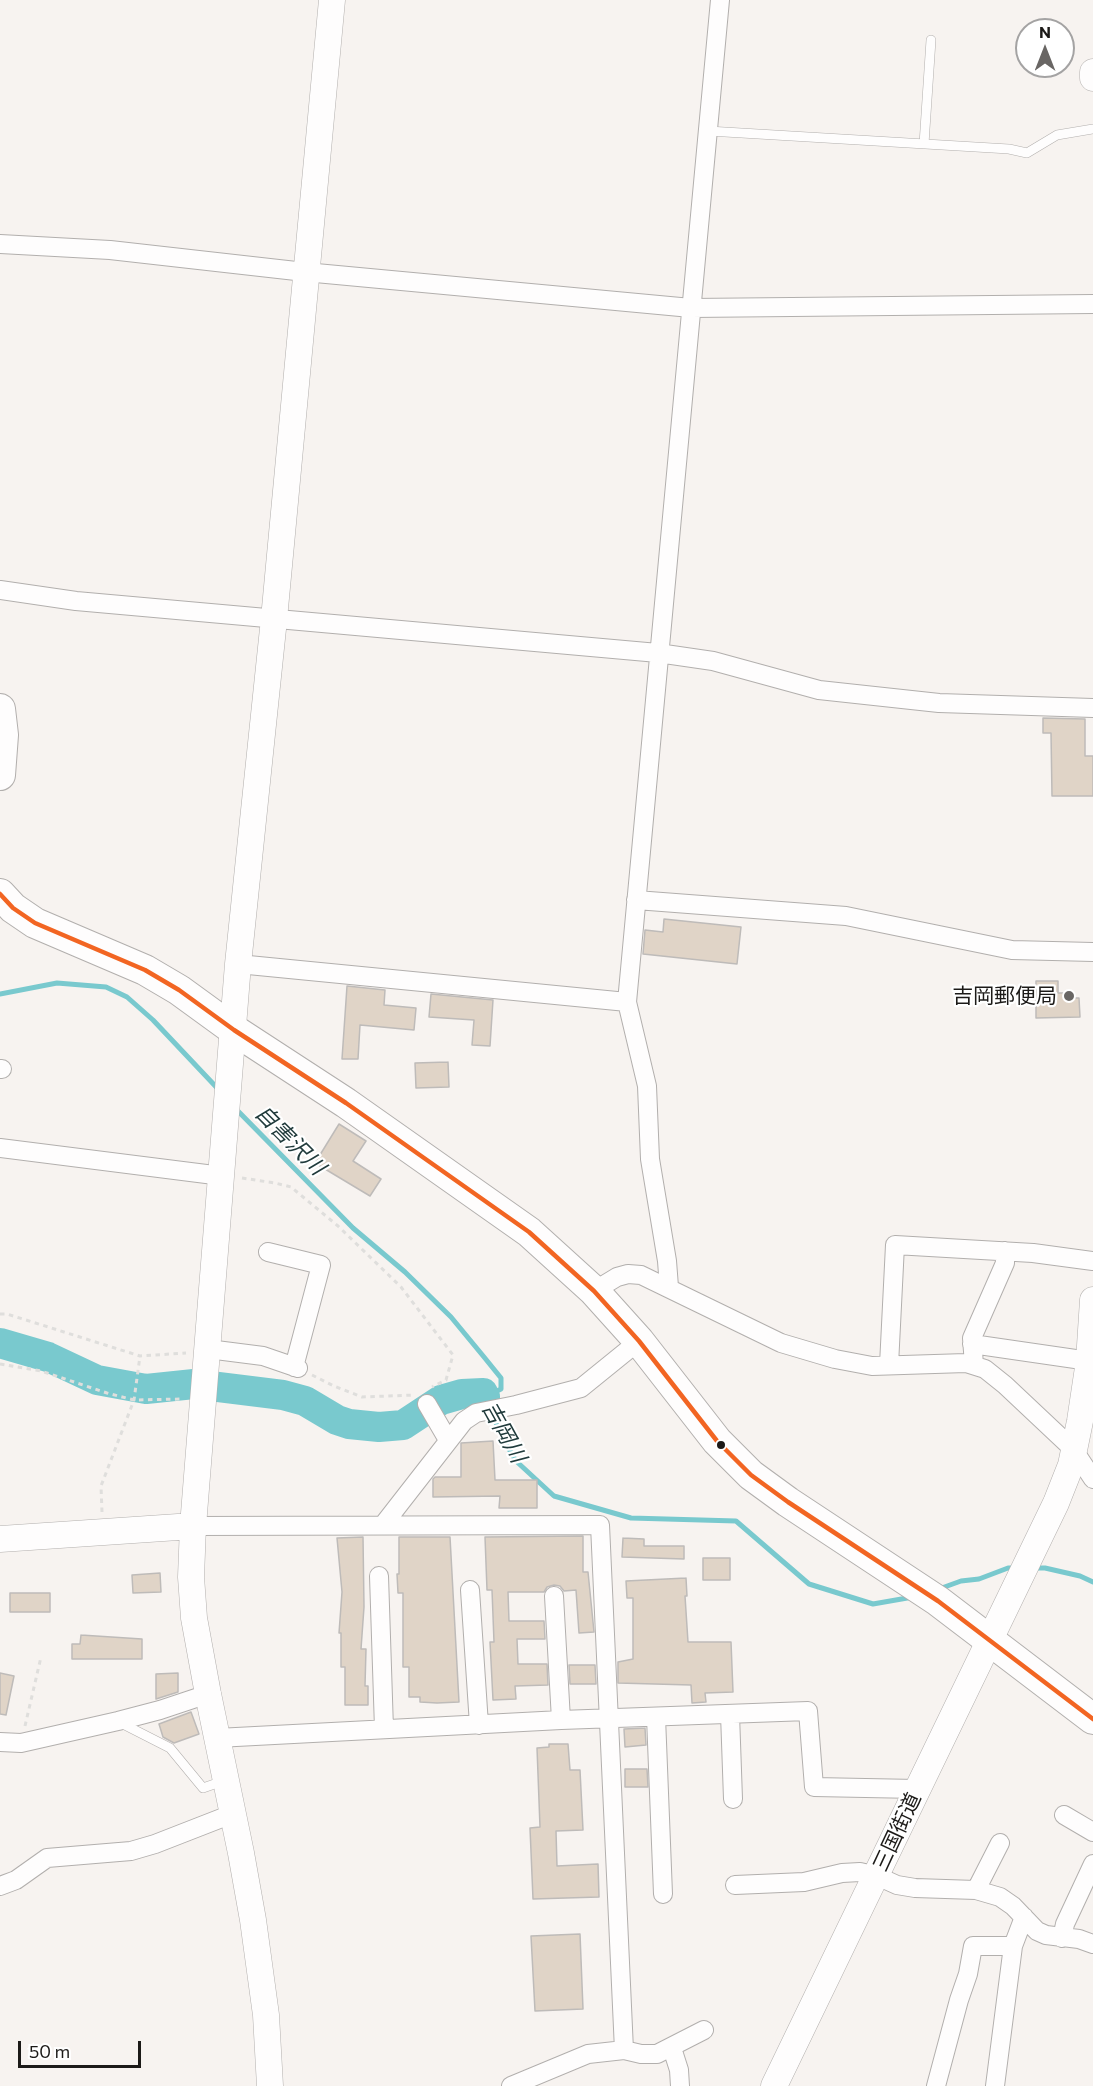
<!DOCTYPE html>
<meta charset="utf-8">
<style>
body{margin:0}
#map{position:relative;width:1093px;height:2086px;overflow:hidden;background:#f7f3f0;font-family:Commissioner,sans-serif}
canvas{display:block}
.north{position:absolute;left:1015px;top:18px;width:60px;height:60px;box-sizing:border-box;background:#fff;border:2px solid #a4a3a3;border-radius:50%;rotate:0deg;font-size:16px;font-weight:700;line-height:24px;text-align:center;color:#1c1a18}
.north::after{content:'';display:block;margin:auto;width:21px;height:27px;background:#696664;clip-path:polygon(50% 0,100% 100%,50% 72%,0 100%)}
.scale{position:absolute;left:18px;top:2041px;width:123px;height:27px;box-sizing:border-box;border:3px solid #1c1a18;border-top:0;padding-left:8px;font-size:18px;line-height:21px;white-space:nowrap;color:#1c1a18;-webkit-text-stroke:4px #fff;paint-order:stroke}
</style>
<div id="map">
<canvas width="1093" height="2086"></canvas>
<div class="north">N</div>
<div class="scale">50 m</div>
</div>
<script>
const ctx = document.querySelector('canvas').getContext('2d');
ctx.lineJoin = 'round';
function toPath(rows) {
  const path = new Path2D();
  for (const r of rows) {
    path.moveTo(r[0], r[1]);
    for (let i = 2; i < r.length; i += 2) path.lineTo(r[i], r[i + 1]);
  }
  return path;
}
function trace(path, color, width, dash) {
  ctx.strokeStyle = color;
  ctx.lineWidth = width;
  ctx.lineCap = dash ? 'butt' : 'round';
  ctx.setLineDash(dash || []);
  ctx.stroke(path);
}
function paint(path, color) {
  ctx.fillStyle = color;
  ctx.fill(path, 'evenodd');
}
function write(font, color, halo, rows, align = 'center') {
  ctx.font = font + ' Commissioner,"Noto Sans JP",sans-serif';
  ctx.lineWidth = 4.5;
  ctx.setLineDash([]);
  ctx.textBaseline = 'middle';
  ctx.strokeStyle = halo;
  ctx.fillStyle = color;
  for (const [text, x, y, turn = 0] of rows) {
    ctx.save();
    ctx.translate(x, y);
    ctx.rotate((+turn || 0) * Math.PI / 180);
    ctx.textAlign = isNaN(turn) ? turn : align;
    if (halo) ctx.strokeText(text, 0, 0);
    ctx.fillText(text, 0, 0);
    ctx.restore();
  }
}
trace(toPath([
 [0,994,57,983,106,987,127,997,153,1020,220,1091],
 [234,1107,353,1228,405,1272,451,1317,484,1357,501,1378,501,1389,485,1397,503,1439,516,1461,554,1496,631,1518,736,1521,809,1584,873,1604,913,1597],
 [1034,1568,1045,1568,1080,1576,1093,1582],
 [939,1589,961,1581,979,1579,1008,1568,1016,1568]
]), '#79c9ce', 5);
trace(toPath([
 [0,1343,48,1357,97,1380,146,1389,194,1384,283,1395,305,1401,337,1420,349,1424,379,1427,403,1425,441,1400,462,1394,483,1393,485,1397]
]), '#79c9ce', 30);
const building = toPath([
 [1043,718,1085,719,1085,756,1093,756,1093,796,1052,796,1051,733,1043,733,1043,718],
 [664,919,741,927,737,964,643,954,645,930,663,932,664,919],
 [1036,981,1058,981,1058,993,1073,993,1073,998,1079,998,1080,1017,1036,1018,1036,981],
 [347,986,385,990,384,1005,416,1008,414,1030,360,1025,358,1059,342,1059,347,986],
 [431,994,493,1000,490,1046,472,1045,474,1020,429,1017,431,994],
 [448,1062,449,1087,416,1088,415,1063,448,1062],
 [339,1124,366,1141,353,1161,381,1179,370,1196,315,1163,339,1124],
 [493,1441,495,1480,537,1480,537,1508,499,1508,500,1496,433,1497,433,1479,435,1477,461,1477,461,1443,493,1441],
 [583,1536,583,1572,588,1572,594,1632,579,1633,576,1590,564,1591,560,1586,554,1585,547,1587,544,1592,508,1592,509,1621,544,1621,545,1639,517,1639,518,1664,547,1664,548,1685,515,1686,516,1699,493,1700,490,1642,494,1642,492,1590,487,1590,485,1537,583,1536],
 [363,1537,364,1607,361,1649,366,1649,365,1686,368,1686,368,1705,345,1705,345,1667,341,1667,341,1633,339,1633,342,1592,337,1538,363,1537],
 [399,1537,450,1537,459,1702,437,1703,420,1702,420,1697,409,1697,409,1667,403,1667,403,1593,398,1593,397,1574,399,1574,399,1537],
 [623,1538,644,1539,644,1546,684,1546,684,1559,622,1557,623,1538],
 [703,1558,730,1558,730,1580,703,1580,703,1558],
 [160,1573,161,1592,133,1593,132,1575,160,1573],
 [686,1578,687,1596,685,1596,688,1642,731,1642,733,1692,705,1693,706,1702,692,1703,691,1685,618,1683,618,1662,633,1659,633,1598,627,1598,626,1581,686,1578],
 [10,1593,50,1593,50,1612,10,1612,10,1593],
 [81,1635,142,1639,142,1659,72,1659,72,1644,80,1644,81,1635],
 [569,1665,595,1665,596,1684,570,1684,569,1665],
 [0,1673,14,1676,6,1715,0,1714,0,1673],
 [178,1673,178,1692,156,1699,156,1674,178,1673],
 [191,1712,199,1734,174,1743,163,1737,159,1724,191,1712],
 [645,1728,646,1745,625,1747,624,1729,645,1728],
 [549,1744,568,1744,570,1770,580,1770,583,1830,556,1831,557,1866,598,1864,599,1897,533,1899,530,1828,540,1827,537,1748,549,1747,549,1744],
 [625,1769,647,1769,648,1787,625,1787,625,1769],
 [580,1934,583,2009,535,2011,531,1936,580,1934]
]);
paint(building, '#e0d4c7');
trace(building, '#bebbb9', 1.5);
const lane = toPath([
 [708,131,1009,149,1027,153,1057,135,1093,129],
 [924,144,931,40],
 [119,1722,170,1748,203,1788,223,1781]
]);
const street = toPath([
 [0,244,110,250,305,272,691,308,1093,304],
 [0,590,76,601,658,653,713,661,819,690,939,703,1093,708],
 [636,900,846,916,1012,950,1093,952],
 [238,964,627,1002],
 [0,1069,2,1069],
 [0,1148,222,1176],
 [268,1252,321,1265,294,1367],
 [669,1287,667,1261,650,1159,647,1086,627,1002,720,0],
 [594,1291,617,1277,628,1274,641,1275,781,1343,835,1359,872,1366,966,1363,985,1369,1005,1385,1073,1449,1093,1479],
 [972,1344,1089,1361],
 [208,1349,263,1356,298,1368],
 [889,1365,895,1245,1033,1253,1093,1261],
 [974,1365,972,1338,1005,1263,1005,1251],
 [427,1404,448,1440],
 [383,1525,464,1421,476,1413,516,1405,581,1388,639,1341],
 [193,1526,600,1525,624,2050],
 [379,1576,384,1729],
 [470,1590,479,1725],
 [554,1596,561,1720],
 [730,1714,733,1799],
 [656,1717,663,1894],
 [217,1738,561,1720,808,1711,814,1787,917,1789],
 [0,1742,21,1743,118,1721,160,1710,208,1694],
 [1064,1815,1093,1832],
 [735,1885,804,1882,842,1873,860,1872,877,1876,897,1885,915,1888,976,1890,1000,1897,1013,1906,1037,1931,1046,1935,1079,1939,1093,1944],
 [0,1886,16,1880,47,1858,131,1851,155,1844,232,1814],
 [976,1890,1000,1843],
 [1062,1938,1065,1924,1093,1864],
 [672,2048,679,2070,680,2086],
 [511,2086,588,2054,624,2050,641,2054,657,2054,704,2030],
 [936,2086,959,2000,968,1974,973,1946,1013,1946],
 [995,2086,1013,1946,1024,1917]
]);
const secondary = toPath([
 [1093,72,1093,78],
 [0,1539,193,1526],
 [270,2086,266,2015,253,1920,241,1853,208,1694,194,1618,191,1577,193,1526,238,964,274,619,332,0],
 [774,2086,1056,1503,1071,1465,1080,1421,1089,1361,1093,1300]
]);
const primary = toPath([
 [0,709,3,735,0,775],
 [0,894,13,908,35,923,145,970,179,990,234,1030,346,1103,529,1232,594,1291,639,1341,717,1441,751,1475,788,1502,938,1601,1093,1719]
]);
trace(lane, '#b2afad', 10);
trace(street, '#b2afad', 20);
trace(secondary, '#b2afad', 27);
trace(primary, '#b2afad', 32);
trace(toPath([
 [242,1178,275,1183,291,1187,338,1226,401,1287,453,1355,446,1380,432,1387],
 [0,1314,7,1314,140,1356,186,1353],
 [0,1364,41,1371,107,1393,134,1400,182,1399],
 [312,1375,334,1386,362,1397,415,1395],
 [102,1512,101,1486,134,1400,140,1356],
 [25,1726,41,1657]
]), '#dfdedc', 3, [4.5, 4.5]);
trace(lane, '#fefdfd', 9);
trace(street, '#fefdfd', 18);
trace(secondary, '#fefdfd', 26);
trace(primary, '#fefdfd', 30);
trace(toPath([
 [0,894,13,908,35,923,145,970,179,990,234,1030,346,1103,529,1232,594,1291,639,1341,717,1441,751,1475,788,1502,938,1601,1093,1719]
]), '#f26522', 4.5);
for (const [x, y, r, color] of [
 [1069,996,6,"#696664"],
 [721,1445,5,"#1c1a18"]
]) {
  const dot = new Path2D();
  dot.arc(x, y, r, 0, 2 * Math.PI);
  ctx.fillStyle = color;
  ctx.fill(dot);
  trace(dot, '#fff', 2);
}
write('21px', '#1c1a18', '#fff', [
 ["吉岡郵便局",1057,996]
], 'right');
write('21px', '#1c1a18', '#fff', [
 ["三国街道",897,1832,-65]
]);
write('italic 22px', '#203a3b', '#fff', [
 ["自害沢川",290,1140,45],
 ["吉岡川",504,1432,61]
]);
</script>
